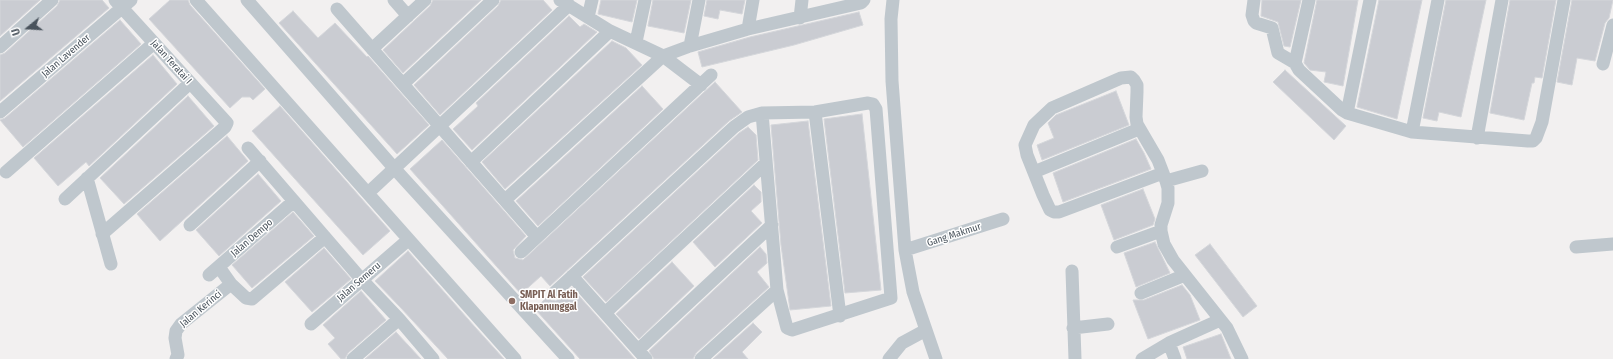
<!DOCTYPE html>
<style>
body{margin:0}
#map{position:relative;width:1613px;height:359px;overflow:hidden;background:#f2f0f0;font-family:"Fira Sans Condensed",sans-serif}
canvas{display:block}
.north{position:absolute;left:8px;top:8px;width:40px;height:40px;-webkit-text-stroke:3px #fff;paint-order:stroke;rotate:252deg;font-size:11px;font-weight:700;line-height:16px;text-align:center;color:#49535c}
.north::after{content:'';display:block;margin:auto;width:14px;height:18px;background:#49535c;clip-path:polygon(50% 0,100% 100%,50% 72%,0 100%)}
</style>
<div id="map">
<canvas width="1613" height="359"></canvas>
<div class="north">U</div>
</div>
<script>
const ctx = document.querySelector('canvas').getContext('2d');
ctx.lineJoin = 'round';
function paint(path, color) {
  ctx.fillStyle = color;
  ctx.fill(path, 'evenodd');
}
function toPath(rows) {
  const path = new Path2D();
  for (const r of rows) {
    path.moveTo(r[0], r[1]);
    for (let i = 2; i < r.length; i += 2) path.lineTo(r[i], r[i + 1]);
  }
  return path;
}
function trace(path, color, width, dash) {
  ctx.strokeStyle = color;
  ctx.lineWidth = width;
  ctx.lineCap = dash ? 'butt' : 'round';
  ctx.setLineDash(dash || []);
  ctx.stroke(path);
}
function write(font, color, halo, rows, align = 'center') {
  ctx.font = font + ' "Fira Sans Condensed",sans-serif';
  ctx.lineWidth = 3;
  ctx.setLineDash([]);
  ctx.textBaseline = 'middle';
  ctx.strokeStyle = halo;
  ctx.fillStyle = color;
  for (const [text, x, y, turn = 0] of rows) {
    ctx.save();
    ctx.translate(x, y);
    ctx.rotate((+turn || 0) * Math.PI / 180);
    ctx.textAlign = isNaN(turn) ? turn : align;
    if (halo) ctx.strokeText(text, 0, 0);
    ctx.fillText(text, 0, 0);
    ctx.restore();
  }
}
const building = toPath([
 [0,0,40,0,0,36,0,0],
 [60,0,102,0,109,8,0,101,0,55,5,53,57,6,60,0],
 [170,0,188,0,190,5,265,89,253,100,250,97,242,97,230,108,149,19,170,0],
 [433,0,481,0,403,73,383,50,430,6,433,0],
 [501,0,543,0,552,10,440,115,414,85,498,6,501,0],
 [601,0,637,0,632,22,598,14,601,0],
 [653,0,691,0,684,33,648,26,653,0],
 [707,0,745,0,742,14,720,10,718,19,704,16,707,0],
 [1262,0,1301,0,1290,47,1284,46,1278,22,1261,16,1262,0],
 [1317,0,1358,0,1343,86,1324,82,1326,72,1310,70,1304,63,1317,0],
 [1379,0,1422,0,1397,119,1357,107,1379,0],
 [1446,0,1486,0,1461,117,1439,112,1437,121,1423,118,1446,0],
 [1510,0,1556,0,1542,78,1535,77,1534,83,1532,83,1524,120,1490,113,1510,0],
 [1572,0,1613,0,1609,18,1605,23,1595,61,1577,58,1572,85,1557,82,1572,0],
 [293,11,318,38,335,23,367,57,368,56,429,125,397,154,279,23,293,11],
 [859,12,863,25,794,45,702,67,698,52,750,37,859,12],
 [569,16,580,27,584,24,597,32,472,150,453,129,478,106,476,103,569,16],
 [120,20,141,44,23,147,0,120,5,118,120,20],
 [612,41,626,48,642,65,505,189,482,162,612,41],
 [153,55,177,84,89,166,86,162,58,186,34,158,153,55],
 [1285,70,1346,126,1334,140,1273,82,1285,70],
 [715,82,742,112,729,121,550,286,541,276,521,294,410,169,442,140,526,236,513,250,515,258,523,260,715,82],
 [642,86,663,109,538,226,516,201,642,86],
 [1116,91,1129,125,1042,160,1037,145,1054,138,1048,123,1056,115,1116,91],
 [188,96,214,126,124,204,100,178,188,96],
 [280,106,390,231,363,255,252,131,280,106],
 [862,114,881,290,845,293,824,119,862,114],
 [808,121,831,306,790,310,781,245,771,125,808,121],
 [748,127,756,135,758,160,606,302,583,277,739,133,748,127],
 [227,136,248,161,160,241,137,214,227,136],
 [1136,139,1144,153,1151,169,1063,202,1053,173,1136,139],
 [258,174,281,201,219,256,196,230,258,174],
 [754,185,761,192,761,202,751,211,762,223,715,267,693,242,754,185],
 [1143,189,1155,219,1153,225,1114,240,1101,205,1143,189],
 [293,212,314,236,252,288,232,265,293,212],
 [1155,242,1170,273,1136,287,1124,253,1155,242],
 [1210,244,1257,306,1243,317,1195,255,1210,244],
 [760,247,766,254,767,263,757,272,769,287,696,353,693,359,654,359,649,351,760,247],
 [324,248,351,279,312,312,285,282,324,248],
 [408,251,475,327,504,359,448,359,400,307,375,281,408,251],
 [672,262,694,286,639,339,616,314,672,262],
 [1182,285,1190,295,1200,320,1148,339,1133,300,1144,300,1182,285],
 [572,288,635,359,580,359,535,309,547,297,551,300,556,301,572,288],
 [361,291,386,320,348,353,345,359,341,359,328,344,335,338,323,325,361,291],
 [753,323,762,332,742,352,748,359,713,359,753,323],
 [396,332,421,359,365,359,396,332],
 [1221,334,1231,359,1187,359,1183,347,1221,334]
]);
paint(building, '#caccd2');
trace(building, '#d4d6da', 1);
trace(toPath([
 [196,0,515,359],
 [247,0,394,168,568,359],
 [394,0,408,16],
 [560,0,610,31,663,56,701,85],
 [893,0,891,19,892,81,905,250,913,292,936,359],
 [1254,0,1252,15,1254,21,1256,23,1272,28,1278,53,1295,63],
 [1309,0,1295,63,1299,70,1342,110,1347,113,1412,132,1528,141,1533,141,1536,138,1542,122,1564,0],
 [337,9,537,237],
 [588,17,592,0],
 [800,18,802,0],
 [748,29,753,0],
 [636,42,645,0],
 [690,46,699,0],
 [0,47,52,0],
 [372,49,425,0],
 [1603,64,1613,25],
 [403,84,493,0],
 [0,112,131,0],
 [815,112,840,316],
 [1347,113,1370,0],
 [1412,132,1438,0],
 [1477,138,1502,0],
 [248,148,362,280,399,319,433,359],
 [471,162,610,31],
 [6,172,154,43],
 [1034,172,1139,129],
 [1163,173,1059,212,1054,212,1050,210,1043,195,1027,155,1025,145,1034,125,1052,108,1121,78,1131,77,1134,80,1137,85,1137,92,1136,117,1137,124,1158,160,1163,173,1166,181,1168,188,1168,203,1161,225,1161,231,1164,244,1173,260,1227,328,1242,359],
 [87,178,111,264],
 [1166,181,1202,171],
 [368,193,569,5],
 [65,199,190,83],
 [505,200,663,56,690,46,748,29,861,3,864,0],
 [190,225,260,161],
 [102,234,225,127,227,123,115,0],
 [1117,247,1161,231],
 [1576,247,1613,244],
 [905,250,1003,219],
 [521,252,711,75],
 [219,267,231,284,246,298,252,299,325,237],
 [1072,271,1075,359],
 [209,275,294,201],
 [572,276,646,359],
 [554,293,734,127,748,117,762,113,815,112,868,103,873,104,876,109,891,298,792,330,787,328,777,290,762,113],
 [1141,293,1185,275],
 [605,313,766,163],
 [311,324,408,240],
 [1073,328,1108,324],
 [1169,343,1175,359],
 [638,350,772,225],
 [176,359,178,355,175,338,176,331,181,324,231,284],
 [353,359,399,319],
 [701,359,777,290],
 [889,359,902,343,926,330],
 [1142,359,1169,343,1220,320]
]), '#bfc7cd', 13);
for (const [x, y, r, color] of [
 [512,301,4,"#8d6e63"]
]) {
  const dot = new Path2D();
  dot.arc(x, y, r, 0, 2 * Math.PI);
  ctx.fillStyle = color;
  ctx.fill(dot);
  trace(dot, '#fff', 1.5);
}
write('10px', '#49535c', '#fff', [
 ["Jalan Lavender",66,56,-41],
 ["Jalan Teratai I",171,62,48],
 ["Gang Makmur",954,235,-18],
 ["Jalan Dempo",252,238,-41],
 ["Jalan Semeru",359,282,-41],
 ["Jalan Kerinci",201,309,-40]
]);
write('bold 10px', '#785e54', '#fff', [
 ["SMPIT Al Fatih",520,295],
 ["Klapanunggal",520,307]
], 'left');
</script>
